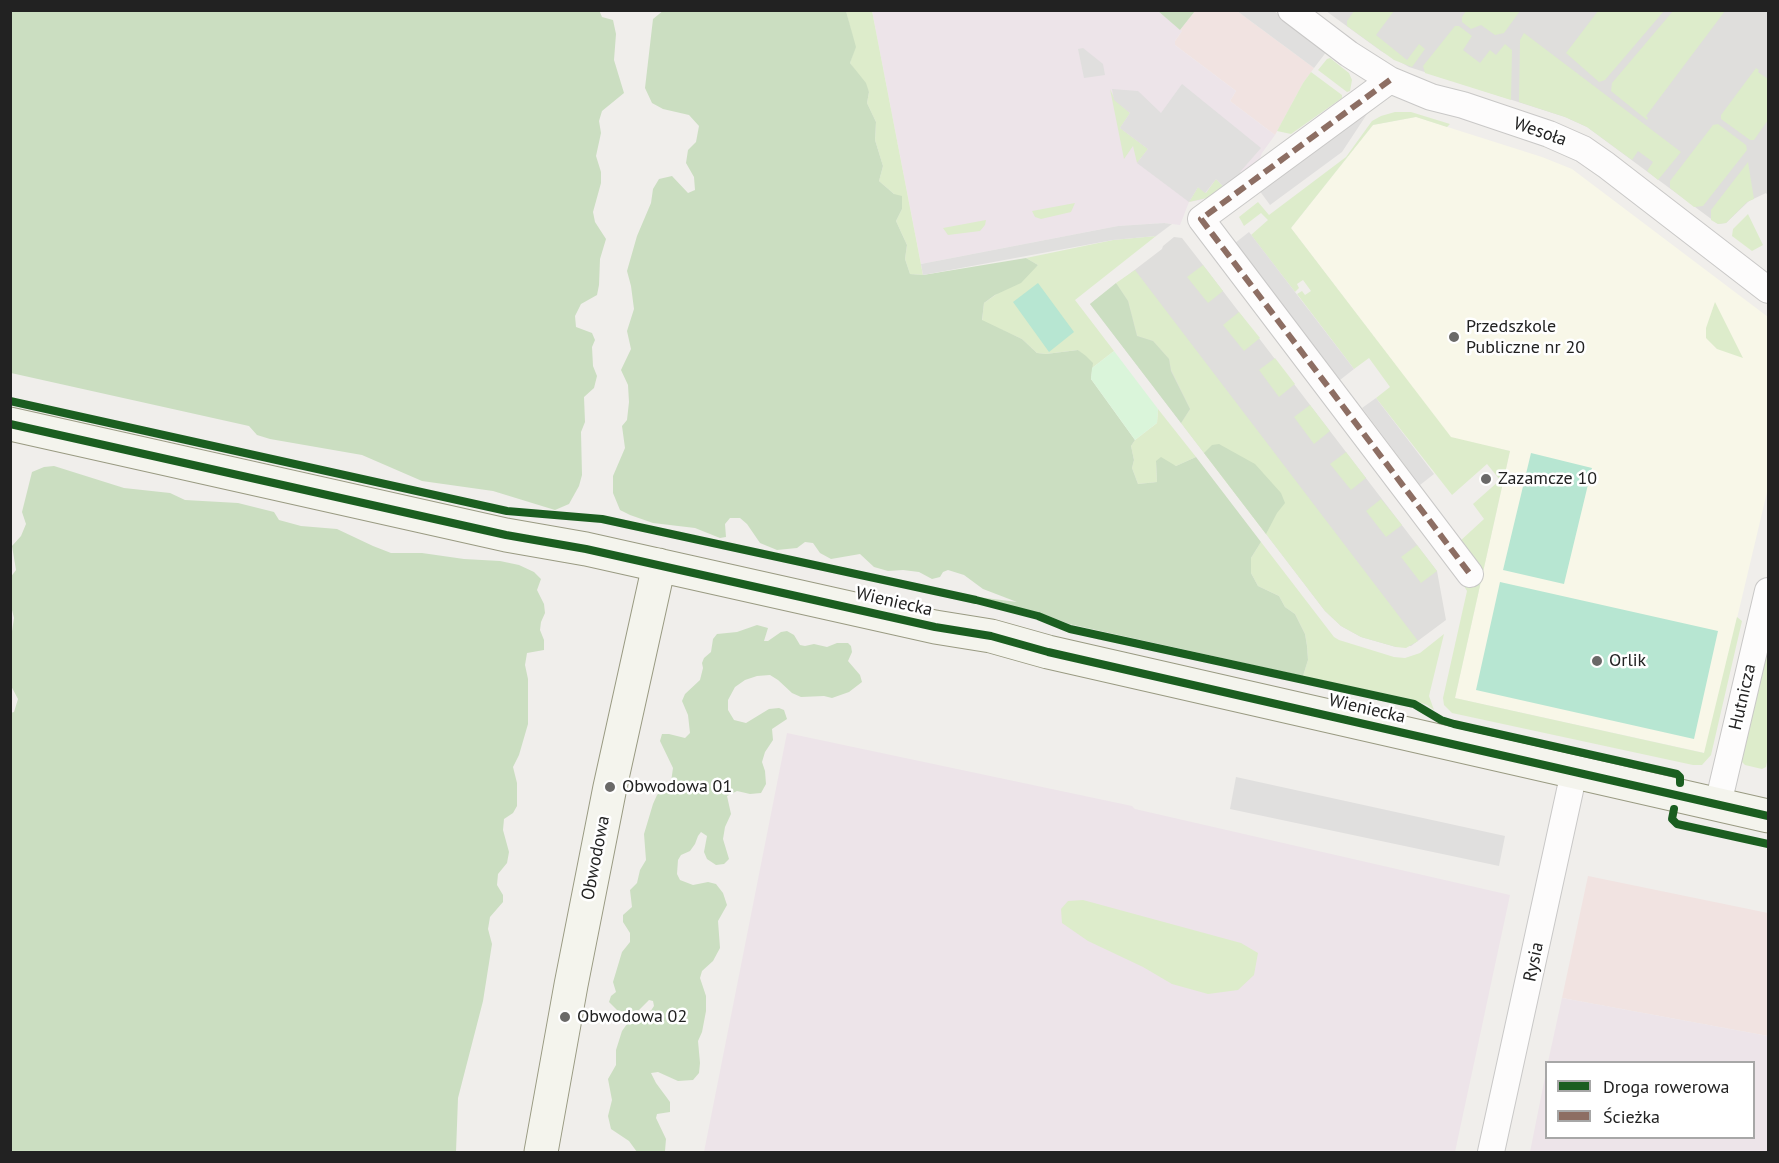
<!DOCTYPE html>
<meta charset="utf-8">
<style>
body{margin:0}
#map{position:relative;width:1779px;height:1163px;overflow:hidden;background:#f0eeeb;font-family:"PT Sans",sans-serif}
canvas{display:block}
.frame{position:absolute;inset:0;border:12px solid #222;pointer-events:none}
.legend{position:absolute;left:1545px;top:1061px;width:210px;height:78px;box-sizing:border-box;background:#fff;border:2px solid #a7a7a7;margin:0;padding:8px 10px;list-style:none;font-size:18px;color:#222}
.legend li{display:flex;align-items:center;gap:12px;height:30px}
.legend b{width:30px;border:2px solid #a7a7a7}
</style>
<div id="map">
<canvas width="1779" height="1163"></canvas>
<div class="frame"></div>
<ul class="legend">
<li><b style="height:8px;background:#1b5e20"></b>Droga rowerowa</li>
<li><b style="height:8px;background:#8d6e63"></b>Ścieżka</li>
</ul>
</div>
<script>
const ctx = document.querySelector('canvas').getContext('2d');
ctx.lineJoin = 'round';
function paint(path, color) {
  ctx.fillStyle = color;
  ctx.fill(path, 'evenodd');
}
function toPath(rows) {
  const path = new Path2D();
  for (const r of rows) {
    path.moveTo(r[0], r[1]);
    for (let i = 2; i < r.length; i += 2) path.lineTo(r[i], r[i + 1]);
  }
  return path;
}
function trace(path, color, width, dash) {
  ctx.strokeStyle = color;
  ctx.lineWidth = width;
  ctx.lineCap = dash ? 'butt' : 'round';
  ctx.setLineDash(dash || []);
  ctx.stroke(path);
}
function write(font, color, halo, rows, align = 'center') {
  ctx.font = font + ' "PT Sans",sans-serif';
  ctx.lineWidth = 5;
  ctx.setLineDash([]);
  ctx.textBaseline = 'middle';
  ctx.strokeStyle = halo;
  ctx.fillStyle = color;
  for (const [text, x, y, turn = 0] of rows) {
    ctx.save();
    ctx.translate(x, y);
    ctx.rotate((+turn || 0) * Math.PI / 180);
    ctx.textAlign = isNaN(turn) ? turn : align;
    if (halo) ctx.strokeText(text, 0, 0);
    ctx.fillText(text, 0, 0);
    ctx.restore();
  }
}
paint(toPath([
 [1326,11,1768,11,1768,196,1766,193,1749,201,1726,223,1718,224,1587,127,1565,117,1409,67,1381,51],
 [1174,237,1182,238,1203,265,1437,571,1446,620,1411,646,1396,647,1361,637,1341,626,1325,611,1090,304,1162,249,1163,246]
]), '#dfdedc');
paint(toPath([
 [1195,11,1237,11,1314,68,1303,83,1275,135,1230,101,1236,91,1175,45,1175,41,1182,31,1180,30],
 [1588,876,1768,913,1768,1036,1562,998]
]), '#f1e3e1');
paint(toPath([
 [872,11,1158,11,1182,31,1175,41,1175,45,1236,91,1230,101,1275,135,1262,153,1258,164,1202,200,1189,202,1180,225,1164,223,1118,226,921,264],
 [787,733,1132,806,1135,809,1510,895,1455,1152,704,1152],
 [1562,998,1768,1036,1768,1152,1530,1152,1546,1072,1546,1138,1754,1138,1754,1062,1548,1062]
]), '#ede4e9');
paint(toPath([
 [1416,117,1542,157,1572,169,1768,317,1768,488,1705,753,1455,698,1510,451,1451,438,1291,228,1373,125]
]), '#f8f7e8');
paint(toPath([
 [846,11,872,11,923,275,910,274,905,259,907,245,896,221,902,209,894,194,879,181,883,166,875,140,876,122,867,103,869,92,850,63,855,47],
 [1354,11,1394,11,1376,35,1407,60,1419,44,1425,49,1412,67,1394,60,1347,26,1347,21],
 [1466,11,1466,10,1520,11,1504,33,1495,35,1481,25,1471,29,1462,22,1462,17],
 [1598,11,1664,11,1605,80,1599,82,1566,53],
 [1673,11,1725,11,1646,116,1648,118,1647,120,1611,91,1612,83],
 [1455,26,1459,26,1472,36,1463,50,1480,63,1490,50,1496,55,1505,44,1512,50,1511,100,1425,73,1423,66],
 [1524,33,1681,152,1658,180,1647,171,1653,162,1638,151,1632,160,1587,127,1565,117,1519,102,1520,40],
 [1330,58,1349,73,1352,80,1350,91,1347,92,1318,70,1327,59],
 [1756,68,1759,70,1758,72,1768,79,1768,120,1754,140,1750,140,1721,119,1721,115],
 [1311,72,1342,95,1342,98,1291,134,1277,131,1303,83],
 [1110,89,1115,100,1130,113,1120,128,1148,149,1137,163,1133,146,1124,159],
 [1395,112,1411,112,1450,124,1447,127,1416,117,1373,125,1291,228,1451,437,1510,451,1455,698,1704,753,1737,617,1742,621,1711,755,1702,765,1693,765,1452,713,1444,705,1443,698,1467,591,1461,581,1459,542,1484,519,1473,504,1500,480,1487,464,1452,495,1376,398,1390,387,1369,358,1354,369,1297,294,1302,291,1305,295,1311,291,1303,280,1297,284,1299,288,1295,292,1251,235,1268,220,1261,213,1244,226,1239,217,1258,202,1269,215,1346,157,1372,121,1381,116],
 [1718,124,1746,145,1747,150,1703,206,1694,207,1670,188,1670,181,1713,125],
 [1748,162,1754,199,1747,202,1726,223,1718,224,1711,220,1711,210],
 [1216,179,1224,187,1207,198,1189,202,1198,187,1206,193],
 [1075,203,1071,212,1041,219,1035,217,1032,211],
 [1748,214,1763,245,1752,251,1732,236,1733,229],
 [986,220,985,225,980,231,948,235,943,228],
 [1156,236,1075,300,1114,351,1092,368,1092,363,1078,350,1046,354,1037,353,1022,339,982,321,984,303,1038,265,1026,258,1113,240],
 [1203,265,1223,291,1208,303,1187,277],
 [1135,270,1418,641,1406,648,1396,647,1361,637,1341,626,1325,611,1181,423,1190,409,1171,370,1169,359,1153,341,1137,336,1128,301,1116,283],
 [1715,302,1743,358,1717,349,1706,338,1706,328],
 [1239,312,1260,338,1244,351,1223,325],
 [1275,358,1295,384,1279,397,1259,370],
 [1310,405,1330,431,1314,444,1294,417],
 [1158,409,1196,457,1176,466,1156,461,1157,482,1138,484,1132,468,1134,460,1131,446,1135,440,1157,423],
 [1346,452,1366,478,1351,490,1330,464],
 [1381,499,1402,525,1386,537,1366,511],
 [1261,542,1334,637,1339,640,1394,657,1405,658,1420,653,1444,634,1429,696,1434,710,1427,705,1410,699,1303,676,1308,660,1307,646,1305,634,1295,614,1285,607,1279,596,1258,586,1251,573,1251,558],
 [1417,545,1437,571,1421,583,1401,557],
 [1768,642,1768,757,1766,767,1762,769,1745,765,1741,761],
 [1083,900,1241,943,1258,953,1254,975,1238,990,1208,994,1172,984,1143,967,1088,941,1062,923,1061,909,1068,901]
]), '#ddeccb');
paint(toPath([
 [599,10,602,17,613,20,616,34,614,60,624,93,602,111,599,121,601,133,596,156,601,172,601,183,593,212,595,222,606,239,600,259,599,285,597,295,581,304,575,316,576,327,592,333,595,340,592,347,593,366,597,376,594,388,584,397,585,422,581,432,582,475,579,486,569,504,555,510,493,491,422,481,362,455,270,439,257,435,249,426,11,373,11,11],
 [664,10,846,11,856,47,850,63,866,83,869,92,867,103,876,122,875,140,883,166,879,181,894,194,902,196,902,209,896,221,907,245,905,259,910,274,923,275,1026,258,1038,265,1021,283,995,295,984,303,982,320,1022,339,1037,353,1046,354,1078,350,1086,356,1093,363,1091,379,1135,440,1131,446,1134,460,1132,468,1138,484,1157,482,1156,461,1161,457,1176,466,1196,457,1261,542,1251,558,1251,573,1258,586,1279,596,1285,607,1295,614,1305,634,1307,646,1308,660,1303,676,1069,624,1046,615,978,597,1017,602,983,589,964,575,948,570,943,572,940,577,932,579,919,572,903,570,888,571,874,567,860,554,831,559,820,553,813,543,805,542,797,548,777,550,760,543,747,524,740,518,730,518,725,524,726,537,720,538,695,528,653,523,630,515,620,510,613,493,613,476,625,448,622,426,627,420,629,402,628,385,621,370,631,349,627,331,634,309,631,286,627,271,637,236,651,203,653,189,659,179,672,176,688,193,695,190,694,177,686,163,688,150,696,142,699,126,689,115,663,109,652,103,645,88,653,19],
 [1158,11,1195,11,1180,30],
 [1116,283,1128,301,1137,336,1153,341,1169,359,1171,371,1190,409,1181,423,1090,304],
 [1219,444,1255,464,1281,493,1285,503,1277,513,1266,534,1204,453,1212,445],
 [54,466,124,488,170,493,185,500,238,503,274,512,279,520,301,526,337,529,373,546,391,553,422,553,464,559,500,561,519,565,534,572,541,579,537,590,544,604,545,613,541,622,540,630,544,640,544,650,527,653,525,665,528,679,528,724,519,755,513,767,517,783,517,806,513,813,504,819,503,830,509,852,507,863,498,874,497,885,503,895,503,902,490,917,488,929,492,944,483,1001,458,1098,456,1152,11,1152,10,713,14,712,18,699,10,684,11,638,14,618,11,606,10,578,16,570,12,546,21,536,26,524,22,512,32,472,44,467],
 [757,625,768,628,764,641,768,641,781,632,787,631,794,635,800,645,805,646,814,644,827,647,837,643,848,643,851,646,852,652,848,661,860,675,862,682,849,692,832,698,824,696,801,697,792,693,778,680,770,675,757,676,745,680,735,687,728,700,728,710,734,720,746,723,769,709,779,708,784,710,787,719,772,729,773,740,765,752,762,762,765,771,766,784,761,793,750,794,737,791,727,796,731,814,725,827,723,839,729,859,724,864,716,865,707,859,704,852,707,836,701,832,698,836,695,844,690,851,681,855,678,860,677,874,680,880,693,885,708,882,716,884,723,893,727,905,718,921,720,948,713,961,702,971,700,978,706,996,706,1011,702,1032,698,1041,700,1063,699,1073,693,1080,678,1081,658,1072,651,1073,656,1083,670,1102,670,1112,657,1114,656,1118,666,1139,665,1151,662,1152,637,1152,629,1141,611,1129,608,1116,612,1100,608,1079,616,1065,616,1050,622,1031,627,1024,650,1012,654,1006,653,1001,649,1000,639,1010,626,1012,617,1010,609,1002,611,996,616,992,613,982,622,952,630,942,630,933,623,922,623,915,632,907,630,890,637,883,640,870,646,860,644,834,653,804,657,795,671,782,673,768,660,741,662,734,669,734,685,738,690,733,688,715,682,701,685,694,700,680,703,668,702,663,704,658,711,652,713,639,717,634,737,632]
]), '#cbdec1');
paint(toPath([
 [1114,351,1158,409,1157,423,1135,440,1091,379,1092,368]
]), '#daf5da');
paint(toPath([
 [1038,283,1074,332,1049,352,1013,302],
 [1531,453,1592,468,1564,584,1503,570],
 [1500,582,1718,631,1694,739,1476,690]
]), '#b7e6d2');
paint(toPath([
 [1237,11,1274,11,1327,51,1314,68],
 [1083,48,1103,64,1105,75,1084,78,1078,49],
 [1182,84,1261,148,1240,172,1242,174,1224,187,1216,179,1205,193,1198,187,1189,202,1137,163,1148,149,1120,128,1130,113,1114,100,1112,89,1138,91,1161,113],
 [1369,111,1342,152,1270,205,1259,190],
 [1164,223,1172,224,1156,236,1113,240,923,275,921,264,1118,226],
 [1249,232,1354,369,1340,380,1235,243],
 [1376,398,1434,474,1420,485,1362,408],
 [1236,777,1505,836,1499,866,1230,809]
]), '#e0dfde');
const street = toPath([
 [1291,10,1349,54,1390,80,1431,97,1463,105,1549,134,1583,149,1606,165,1768,290],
 [1390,80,1201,219,1470,574],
 [1718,804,1768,591],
 [1491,1152,1574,772]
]);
const secondary = toPath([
 [10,424,506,535,586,549,935,627,991,636,1048,652,1768,816],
 [541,1152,571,985,610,787,659,565]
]);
trace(street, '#c9c8c7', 28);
trace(secondary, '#999a82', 35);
trace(street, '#fdfcfc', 26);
trace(secondary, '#f4f4ed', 33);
trace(toPath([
 [1390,80,1201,219,1470,574]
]), '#8d6e63', 6, [12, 6]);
trace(toPath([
 [10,401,507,511,602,519,976,600,1038,616,1070,629,1414,704,1441,720,1454,724,1677,774,1680,777,1680,783],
 [10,424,506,535,586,549,935,627,991,636,1048,652,1768,816],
 [1674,809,1672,819,1677,824,1768,844]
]), '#1b5e20', 8);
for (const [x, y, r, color] of [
 [1454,337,6,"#6a6968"],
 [1486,479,6,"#6a6968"],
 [1597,661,6,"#6a6968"],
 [610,787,6,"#6a6968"],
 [565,1017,6,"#6a6968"]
]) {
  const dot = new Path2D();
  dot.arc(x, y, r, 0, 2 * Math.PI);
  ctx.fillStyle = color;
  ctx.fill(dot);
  trace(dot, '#fff', 2);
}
write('18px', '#222', '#fff', [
 ["Wesoła",1540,132,19],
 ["Wieniecka",894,602,13],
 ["Hutnicza",1743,697,-77],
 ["Wieniecka",1367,709,13],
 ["Obwodowa",596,858,-79],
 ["Rysia",1534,962,-78]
]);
write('18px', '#222', '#fff', [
 ["Przedszkole",1466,327],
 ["Publiczne nr 20",1466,348],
 ["Zazamcze 10",1498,479],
 ["Orlik",1609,661],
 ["Obwodowa 01",622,787],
 ["Obwodowa 02",577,1017]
], 'left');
</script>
